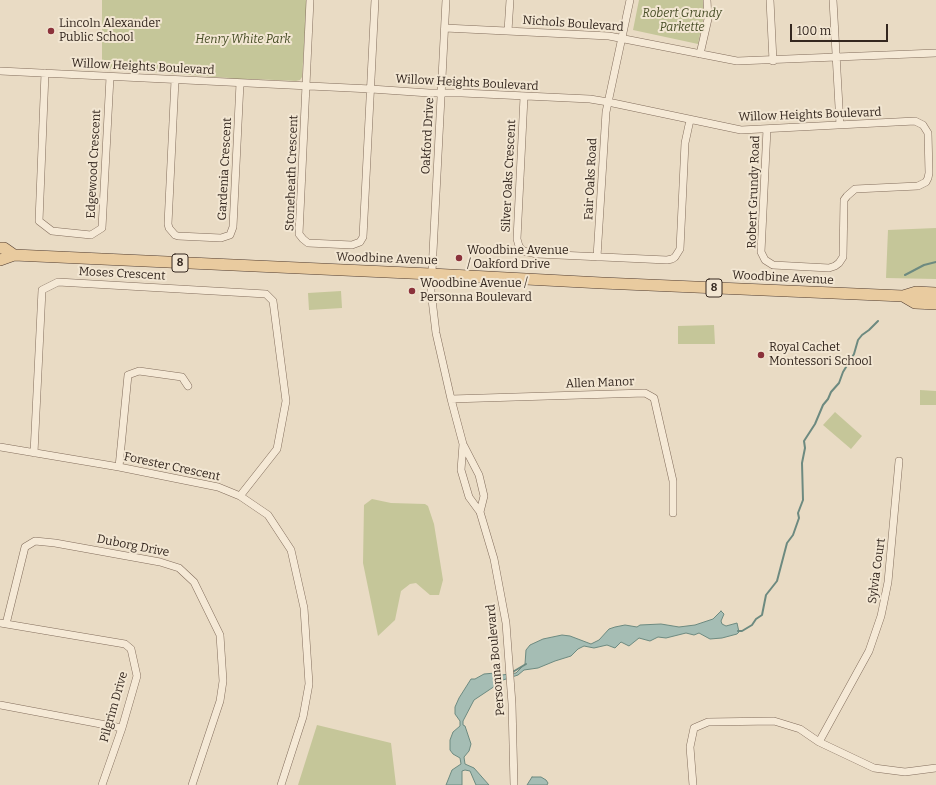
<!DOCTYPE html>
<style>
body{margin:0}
#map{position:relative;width:936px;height:785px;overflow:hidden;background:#e9dbc4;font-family:Bitter,serif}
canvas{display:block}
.scale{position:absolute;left:790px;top:24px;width:98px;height:18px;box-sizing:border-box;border:2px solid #34271f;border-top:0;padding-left:5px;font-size:12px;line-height:14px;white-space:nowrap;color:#34271f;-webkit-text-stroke:3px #f2e6d2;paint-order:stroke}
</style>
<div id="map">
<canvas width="936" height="785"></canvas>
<div class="scale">100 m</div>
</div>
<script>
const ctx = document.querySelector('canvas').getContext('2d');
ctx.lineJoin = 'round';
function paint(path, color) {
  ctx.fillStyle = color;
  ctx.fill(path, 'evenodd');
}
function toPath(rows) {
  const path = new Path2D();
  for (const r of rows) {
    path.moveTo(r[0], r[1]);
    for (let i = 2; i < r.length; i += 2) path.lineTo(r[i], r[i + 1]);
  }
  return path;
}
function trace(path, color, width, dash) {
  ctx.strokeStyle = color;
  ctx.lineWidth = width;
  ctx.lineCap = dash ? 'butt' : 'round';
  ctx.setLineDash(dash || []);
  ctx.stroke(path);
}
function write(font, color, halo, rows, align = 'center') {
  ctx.font = font + ' Bitter,serif';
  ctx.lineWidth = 4;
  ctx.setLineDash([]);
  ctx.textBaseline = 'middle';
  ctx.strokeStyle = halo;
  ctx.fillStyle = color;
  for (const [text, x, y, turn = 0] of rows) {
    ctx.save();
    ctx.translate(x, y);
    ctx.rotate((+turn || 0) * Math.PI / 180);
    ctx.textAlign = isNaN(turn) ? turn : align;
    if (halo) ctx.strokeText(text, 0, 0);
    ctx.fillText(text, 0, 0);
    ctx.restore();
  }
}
paint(toPath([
 [102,0,307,0,302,77,300,80,296,81,253,79,251,80,231,81,229,78,102,68],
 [639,0,703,0,704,16,698,44,633,30],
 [936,228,936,279,886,278,888,230],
 [341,291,342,308,309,310,308,293],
 [714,325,715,344,678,344,678,326],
 [920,390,936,391,936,405,920,405],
 [835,412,862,436,851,449,823,425],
 [372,499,391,503,425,504,428,506,434,524,443,580,439,595,430,595,416,583,410,584,401,591,395,620,378,636,363,563,364,505],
 [317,725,391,743,396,785,298,785]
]), '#c5c699');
const water = toPath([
 [721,611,724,614,721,621,722,624,726,626,737,623,739,632,737,634,722,638,710,639,699,633,694,635,686,633,666,638,658,637,650,641,639,638,629,646,621,642,615,648,607,645,594,648,584,646,578,649,571,656,555,661,538,668,524,670,518,675,503,680,501,682,474,700,463,721,463,725,465,726,471,744,469,751,464,757,465,764,474,768,489,785,476,785,470,771,465,770,462,771,462,785,446,785,452,770,461,764,460,758,453,754,450,750,450,740,453,732,460,726,460,721,455,714,455,707,459,698,471,679,475,679,484,674,495,673,502,675,516,673,525,664,526,650,530,645,543,639,562,635,570,636,591,644,599,640,609,629,615,627,625,625,637,627,640,625,661,624,679,627,695,625,713,619,721,611],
 [532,777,541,777,546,780,548,783,547,785,527,785,532,777]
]);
paint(water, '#a5bdb4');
trace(water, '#6d8a80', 1);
trace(toPath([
 [905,275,924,265,936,262],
 [738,631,742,631,752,625,756,619,762,615,766,595,777,581,787,543,793,535,799,518,798,513,803,500,802,463,805,448,804,441,815,424,823,405,828,399,831,392,839,383,843,372,854,354,858,340,862,335,869,330,878,321],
 [511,673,526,664]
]), '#6d8a80', 2);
const street = toPath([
 [310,0,299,234,303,239,308,243,352,245,360,242,363,237,375,0],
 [446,0,431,291,436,333,451,399,463,444,479,475,484,496,480,512],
 [770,0,773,61],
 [833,0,840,125],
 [445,28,609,36,737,61,936,53],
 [508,31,510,0],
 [700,54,708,19,707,0],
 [0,71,371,89,429,93,462,93,590,99,608,102,741,130,915,121,923,125,928,133,929,173,928,178,926,182,918,186,855,189,847,196,844,200,843,257,839,263,835,266,829,268,773,265,765,260,761,252,767,129],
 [45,73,39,221,52,231,91,235,102,228,110,77],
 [175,80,168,224,169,228,175,235,178,236,221,238,230,235,233,227,240,83],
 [524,97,517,239,519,246,523,251,537,254,667,260,672,259,675,257,680,249,685,143,690,120],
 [597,257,606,112,630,0],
 [451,399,645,393,654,398,673,481,673,513],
 [463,444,461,470,469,497,480,512,494,559,506,623,512,704,514,785],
 [0,447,119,467,218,487,240,496,268,515,291,550,304,608,309,684,303,717,281,785],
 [34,453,42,290,58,282,266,294,273,301,286,401,277,449,240,496],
 [119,467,128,375,139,371,182,377,188,386],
 [0,623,125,644,131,649,137,676,122,728,102,785],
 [6,624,25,547,35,541,55,543,160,562,179,568,194,582,220,635,223,681,220,701,192,785],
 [0,705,122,728],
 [819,742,869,651,881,616,888,582,899,461],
 [693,785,690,747,694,728,708,722,774,721,800,729,819,742,874,768,905,772,936,768]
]);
const primary = toPath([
 [0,248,4,248,14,255],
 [0,260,14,255,431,274,602,283,903,296,916,292,936,293],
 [903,296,915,303,936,304]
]);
trace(street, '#826d5c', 8);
trace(primary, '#503c30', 12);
trace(street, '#f5e9d6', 7);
trace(primary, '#e9cb9f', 11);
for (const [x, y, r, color] of [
 [51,31,4,"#8b323b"],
 [459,258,4,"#8b323b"],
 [412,291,4,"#8b323b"],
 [761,355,4,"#8b323b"]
]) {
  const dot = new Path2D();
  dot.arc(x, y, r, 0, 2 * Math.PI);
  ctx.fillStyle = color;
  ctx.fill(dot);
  trace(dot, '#f2e6d2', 1.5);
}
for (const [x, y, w] of [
 [180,263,16],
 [714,288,16]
]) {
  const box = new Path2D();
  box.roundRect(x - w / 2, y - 9, w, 18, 3);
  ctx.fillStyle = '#f2e6d2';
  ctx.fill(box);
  trace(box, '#34271f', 1);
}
write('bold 11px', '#34271f', null, [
 ["8",180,263],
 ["8",714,288]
]);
write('italic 12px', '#484e27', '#f2e6d2', [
 ["Robert Grundy",682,14],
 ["Parkette",682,28],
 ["Henry White Park",243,40]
]);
write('12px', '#34271f', '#f2e6d2', [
 ["Lincoln Alexander",59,24],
 ["Public School",59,38],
 ["Woodbine Avenue",467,251],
 ["/ Oakford Drive",467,265],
 ["Woodbine Avenue /",420,284],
 ["Personna Boulevard",420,298],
 ["Royal Cachet",769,348],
 ["Montessori School",769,362]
], 'left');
write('12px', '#34271f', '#f2e6d2', [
 ["Nichols Boulevard",573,24,4],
 ["Willow Heights Boulevard",143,67,3],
 ["Willow Heights Boulevard",467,83,3],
 ["Willow Heights Boulevard",810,115,-2],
 ["Oakford Drive",428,136,-87],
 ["Edgewood Crescent",94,164,-87],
 ["Gardenia Crescent",225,169,-87],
 ["Stoneheath Crescent",292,173,-88],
 ["Silver Oaks Crescent",509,176,-87],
 ["Fair Oaks Road",591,179,-87],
 ["Robert Grundy Road",754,192,-88],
 ["Woodbine Avenue",387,259,2],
 ["Moses Crescent",122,274,3],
 ["Woodbine Avenue",783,278,3],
 ["Allen Manor",600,383,-2],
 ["Forester Crescent",172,467,12],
 ["Duborg Drive",133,546,11],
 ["Sylvia Court",877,571,-82],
 ["Personna Boulevard",496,660,-95],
 ["Pilgrim Drive",114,707,-74]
]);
</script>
